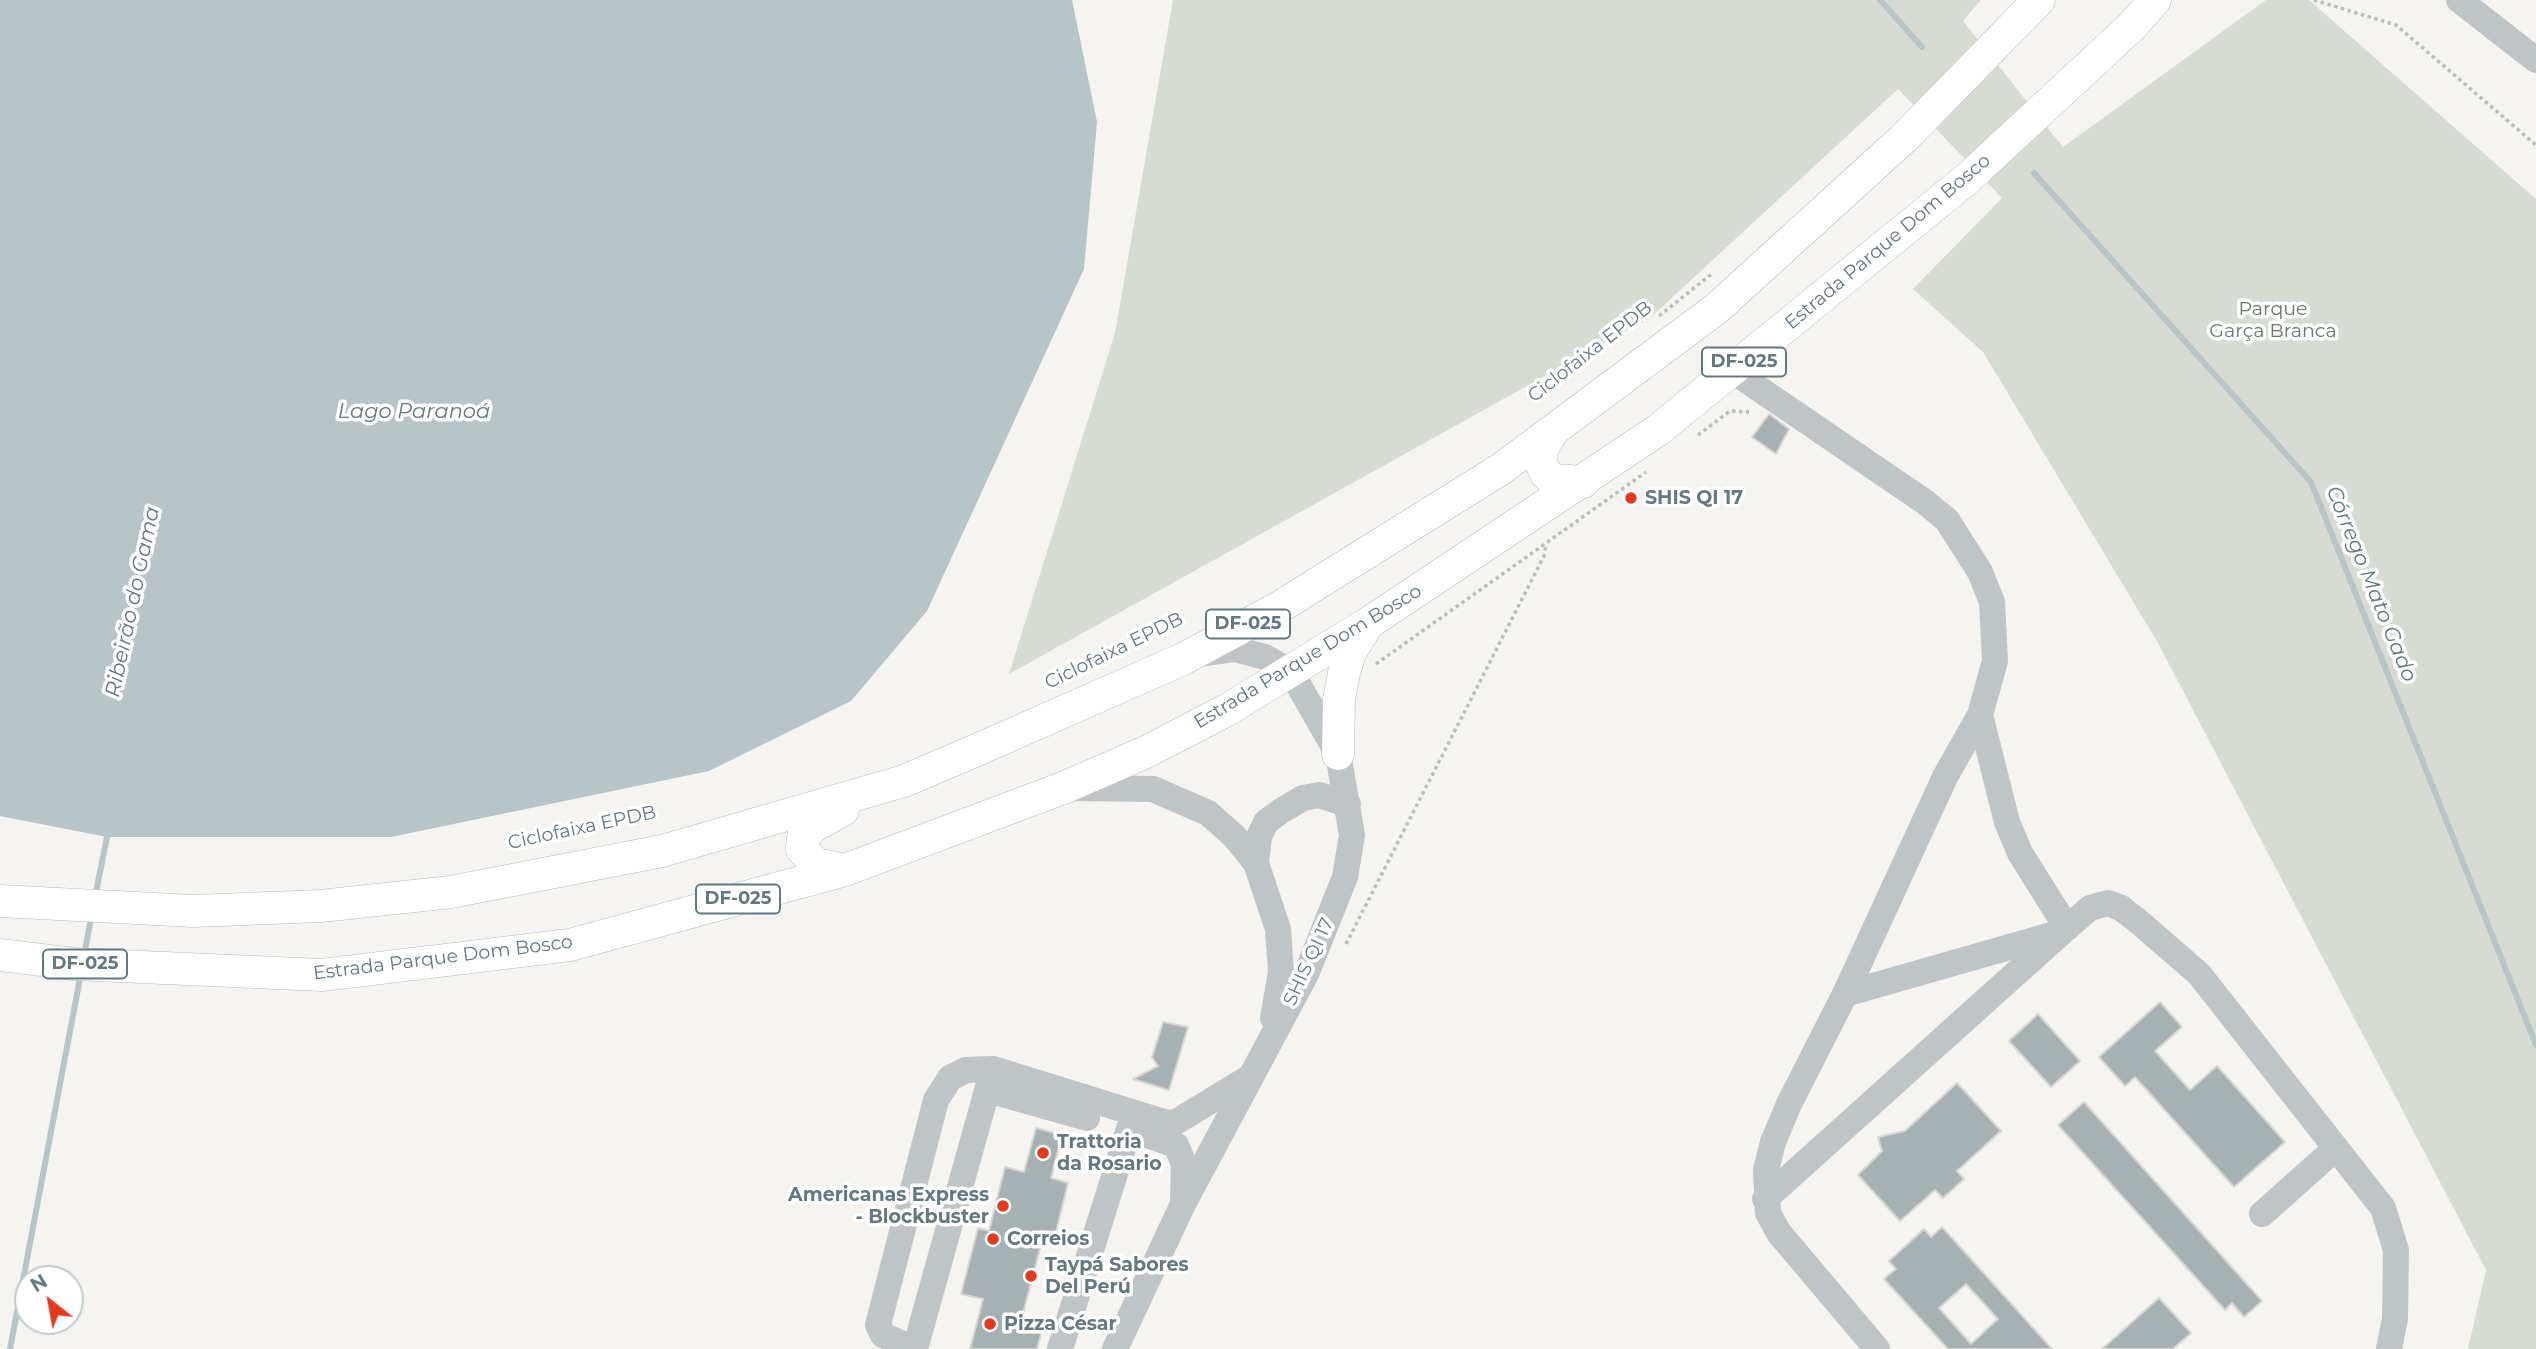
<!DOCTYPE html>
<meta charset="utf-8">
<style>
body{margin:0}
#map{position:relative;width:2536px;height:1349px;overflow:hidden;background:#f5f4f0;font-family:Montserrat,sans-serif}
canvas{display:block}
.north{position:absolute;left:14px;top:1265px;width:70px;height:70px;box-sizing:border-box;background:#fff;border:2px solid #c0c9cd;border-radius:50%;rotate:329deg;font-size:19px;font-weight:700;line-height:28px;text-align:center;color:#627883}
.north::after{content:'';display:block;margin:auto;width:24px;height:32px;background:#e9371c;clip-path:polygon(50% 0,100% 100%,50% 72%,0 100%)}
</style>
<div id="map">
<canvas width="2536" height="1349"></canvas>
<div class="north">N</div>
</div>
<script>
const ctx = document.querySelector('canvas').getContext('2d');
ctx.lineJoin = 'round';
function paint(path, color) {
  ctx.fillStyle = color;
  ctx.fill(path, 'evenodd');
}
function toPath(rows) {
  const path = new Path2D();
  for (const r of rows) {
    path.moveTo(r[0], r[1]);
    for (let i = 2; i < r.length; i += 2) path.lineTo(r[i], r[i + 1]);
  }
  return path;
}
function trace(path, color, width, dash) {
  ctx.strokeStyle = color;
  ctx.lineWidth = width;
  ctx.lineCap = dash ? 'butt' : 'round';
  ctx.setLineDash(dash || []);
  ctx.stroke(path);
}
function write(font, color, halo, rows, align = 'center') {
  ctx.font = font + ' Montserrat,sans-serif';
  ctx.lineWidth = 7;
  ctx.setLineDash([]);
  ctx.textBaseline = 'middle';
  ctx.strokeStyle = halo;
  ctx.fillStyle = color;
  for (const [text, x, y, turn = 0] of rows) {
    ctx.save();
    ctx.translate(x, y);
    ctx.rotate((+turn || 0) * Math.PI / 180);
    ctx.textAlign = isNaN(turn) ? turn : align;
    if (halo) ctx.strokeText(text, 0, 0);
    ctx.fillText(text, 0, 0);
    ctx.restore();
  }
}
paint(toPath([
 [1173,0,1981,0,1963,21,2063,147,2266,0,2309,0,2536,199,2536,1349,2468,1349,2486,1270,2158,643,1983,352,1913,289,2002,198,1898,89,1651,317,1009,674,1115,333]
]), '#d6dcd1');
paint(toPath([
 [0,0,1072,0,1097,122,1084,269,927,611,851,701,709,771,391,837,107,837,0,816]
]), '#b7c5c8');
trace(toPath([
 [1880,0,1922,47],
 [2034,173,2311,482,2536,1045],
 [95,897,108,832],
 [84,955,92,914],
 [10,1349,81,973]
]), '#b7c5c8', 6);
const building = toPath([
 [1769,414,1789,429,1776,454,1752,437,1769,414],
 [2160,1002,2182,1027,2155,1051,2190,1090,2217,1066,2285,1142,2234,1187,2135,1077,2125,1086,2099,1057,2160,1002],
 [2038,1014,2080,1061,2051,1087,2009,1041,2038,1014],
 [1163,1022,1188,1027,1169,1090,1133,1079,1158,1066,1152,1057,1163,1022],
 [1957,1083,2001,1131,1957,1171,1964,1179,1943,1198,1935,1190,1900,1221,1858,1175,1882,1151,1878,1137,1905,1131,1957,1083],
 [2084,1102,2262,1301,2244,1317,2232,1303,2225,1310,2058,1125,2084,1102],
 [1036,1128,1062,1135,1051,1178,1068,1183,1055,1236,1044,1233,1021,1321,1043,1327,1037,1349,970,1349,983,1299,961,1294,978,1228,989,1231,1005,1167,1024,1172,1036,1128],
 [1942,1227,2052,1349,1948,1349,1884,1279,1896,1269,1889,1261,1924,1229,1931,1237,1942,1227],
 [1966,1284,1998,1319,1971,1344,1939,1308,1966,1284],
 [2159,1298,2191,1333,2173,1349,2102,1349,2159,1298]
]);
paint(building, '#a6b1b4');
trace(building, '#d6d6d3', 2);
const major = toPath([
 [1551,433,1542,450,1541,463,1546,474,1554,480,1583,482],
 [1338,754,1339,700,1344,673,1350,653,1367,625],
 [843,810,812,827,803,838,802,849,816,864,845,870],
 [0,901,193,911,321,906,451,892,662,851,904,781,979,749,1183,659,1278,608,1501,469,1716,309,1904,138,2039,0],
 [0,955,74,964,322,975,570,945,845,870,1063,788,1146,752,1227,710,1367,624,1658,430,1967,179,2131,27,2155,0]
]);
trace(major, '#b3b8bb', 33);
trace(toPath([
 [2314,0,2396,25,2536,145],
 [1659,316,1713,273],
 [1698,435,1730,411,1749,412],
 [1376,664,1646,472],
 [1346,944,1544,556,1546,546]
]), '#b9bdbf', 3.5, [3.5, 3.5]);
trace(toPath([
 [2459,0,2536,60],
 [1733,371,1925,502,1947,520,1980,572,1992,602,1995,661,1980,715,1945,777,1845,994,1789,1104,1773,1142,1766,1170,1768,1213,1779,1233,1877,1349],
 [1980,715,2007,822,2020,853,2067,928],
 [1068,788,1153,789,1208,813,1234,836,1256,863,1278,929,1281,972,1273,1018],
 [1256,863,1259,837,1266,822,1281,811,1303,798,1319,795,1348,804],
 [1845,994,2055,934],
 [988,1090,1087,1118],
 [1765,1199,2062,932,2090,908,2108,903,2121,908,2139,922,2199,974,2383,1208,2396,1250,2395,1319,2389,1349],
 [2262,1214,2336,1148],
 [913,1349,883,1335,878,1325,936,1100,950,1078,966,1070,993,1069,1167,1123,1176,1122,1250,1077],
 [915,1349,993,1069],
 [1060,1349,1129,1129,1176,1145,1184,1164,1183,1197],
 [1115,1349,1183,1204,1307,972,1345,877,1352,835,1338,754,1291,672,1265,657,1235,649,1200,654]
]), '#bfc5c7', 26);
trace(major, '#fff', 32);
for (const [x, y, r, color] of [
 [1631,498,7,"#e9371c"],
 [1043,1153,7,"#e9371c"],
 [1003,1206,7,"#e9371c"],
 [993,1239,7,"#e9371c"],
 [1031,1276,7,"#e9371c"],
 [990,1324,7,"#e9371c"]
]) {
  const dot = new Path2D();
  dot.arc(x, y, r, 0, 2 * Math.PI);
  ctx.fillStyle = color;
  ctx.fill(dot);
  trace(dot, '#fff', 2.5);
}
for (const [x, y, w] of [
 [1744,362,84],
 [1248,624,84],
 [738,899,84],
 [85,964,84]
]) {
  const box = new Path2D();
  box.roundRect(x - w / 2, y - 14.5, w, 29, 5);
  ctx.fillStyle = '#fff';
  ctx.fill(box);
  trace(box, '#627883', 2);
}
write('bold 18px', '#627883', null, [
 ["DF-025",1744,362],
 ["DF-025",1248,624],
 ["DF-025",738,899],
 ["DF-025",85,964]
]);
write('19px', '#627883', '#fff', [
 ["Estrada Parque Dom Bosco",1888,242,-40],
 ["Ciclofaixa EPDB",1590,352,-38],
 ["Ciclofaixa EPDB",1114,651,-26],
 ["Estrada Parque Dom Bosco",1308,657,-31],
 ["Ciclofaixa EPDB",582,828,-12],
 ["Estrada Parque Dom Bosco",443,958,-7],
 ["SHIS QI 17",1309,962,-65]
]);
write('19px', '#697a62', '#fff', [
 ["Parque",2273,309],
 ["Garça Branca",2273,331]
]);
write('bold 19px', '#627883', '#fff', [
 ["SHIS QI 17",1645,498],
 ["Trattoria",1057,1142],
 ["da Rosario",1057,1164],
 ["Americanas Express",989,1195,"right"],
 ["- Blockbuster",989,1217,"right"],
 ["Correios",1007,1239],
 ["Taypá Sabores",1045,1265],
 ["Del Perú",1045,1287],
 ["Pizza César",1004,1324]
], 'left');
write('italic 21px', '#5e7b80', '#fff', [
 ["Lago Paranoá",414,412],
 ["Córrego Mato Gado",2371,584,68],
 ["Ribeirão do Gama",133,602,-78]
]);
</script>
